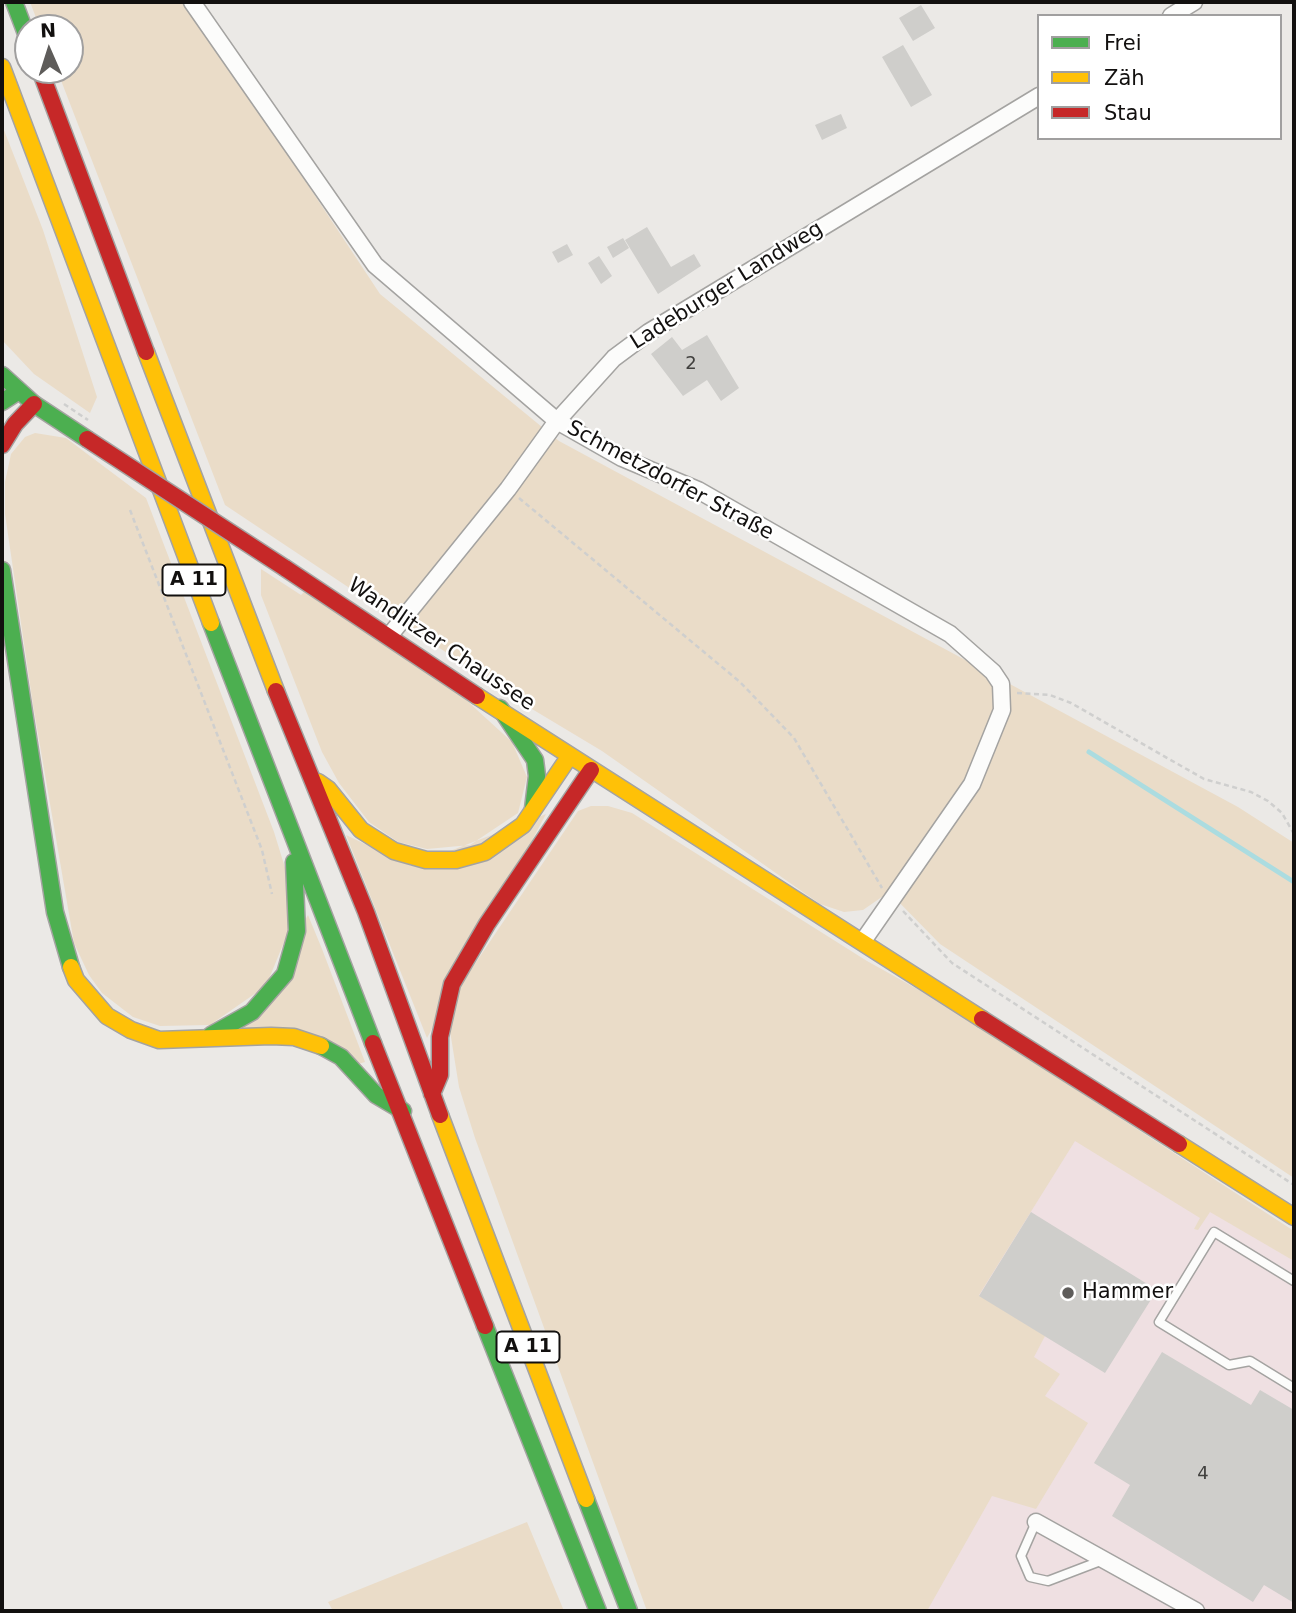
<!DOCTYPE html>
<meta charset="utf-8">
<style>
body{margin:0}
#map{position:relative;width:1296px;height:1613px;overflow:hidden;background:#ebe9e6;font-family:"DejaVu Sans",sans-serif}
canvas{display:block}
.frame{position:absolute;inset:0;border:4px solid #12100f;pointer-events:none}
.legend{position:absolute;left:1037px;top:14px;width:245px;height:126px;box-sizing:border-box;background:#fff;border:2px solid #a09f9f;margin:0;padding:9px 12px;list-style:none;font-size:21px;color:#12100f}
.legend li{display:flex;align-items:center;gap:14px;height:35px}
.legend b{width:35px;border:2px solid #a09f9f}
.north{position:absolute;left:14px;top:14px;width:70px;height:70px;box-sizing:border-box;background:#fff;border:2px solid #a09f9f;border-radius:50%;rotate:357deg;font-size:19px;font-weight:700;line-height:28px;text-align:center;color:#12100f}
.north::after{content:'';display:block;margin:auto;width:24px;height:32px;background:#5e5c5a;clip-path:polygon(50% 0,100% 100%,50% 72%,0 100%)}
</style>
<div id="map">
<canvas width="1296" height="1613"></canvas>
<div class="frame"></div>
<ul class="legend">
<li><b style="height:9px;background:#4caf50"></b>Frei</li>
<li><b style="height:9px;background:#ffc107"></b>Zäh</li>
<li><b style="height:9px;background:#c62828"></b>Stau</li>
</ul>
<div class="north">N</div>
</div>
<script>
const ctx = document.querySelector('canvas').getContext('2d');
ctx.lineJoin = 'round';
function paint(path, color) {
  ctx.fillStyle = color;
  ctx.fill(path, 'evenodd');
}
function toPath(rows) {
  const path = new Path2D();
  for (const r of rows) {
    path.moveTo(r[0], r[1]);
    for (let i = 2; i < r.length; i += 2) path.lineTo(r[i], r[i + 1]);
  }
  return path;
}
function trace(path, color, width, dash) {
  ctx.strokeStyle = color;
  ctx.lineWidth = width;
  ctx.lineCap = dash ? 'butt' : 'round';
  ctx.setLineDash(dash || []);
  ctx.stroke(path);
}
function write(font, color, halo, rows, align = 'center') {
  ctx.font = font + ' "DejaVu Sans",sans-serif';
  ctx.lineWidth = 5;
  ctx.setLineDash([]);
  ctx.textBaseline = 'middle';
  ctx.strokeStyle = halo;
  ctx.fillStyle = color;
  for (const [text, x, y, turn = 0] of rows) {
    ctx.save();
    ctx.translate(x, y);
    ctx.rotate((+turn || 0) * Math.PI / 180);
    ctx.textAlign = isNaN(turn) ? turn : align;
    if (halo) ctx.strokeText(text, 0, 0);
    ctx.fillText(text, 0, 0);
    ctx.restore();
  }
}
paint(toPath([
 [1058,1108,1294,1254,1294,1611,874,1611,937,1297]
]), '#efe0e2');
paint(toPath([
 [30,2,187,2,380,294,559,441,1238,807,1294,843,1294,1178,940,944,889,892,863,910,844,912,820,904,602,751,522,703,225,505,57,70,70,70,70,28,40,28],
 [2,125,43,230,97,397,90,413,34,374,2,340],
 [35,433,66,438,146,498,274,832,286,871,289,930,266,986,210,1025,160,1026,133,1017,102,993,89,975,74,943,33,705,5,514,5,482,11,454,25,437],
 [261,569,301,595,304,592,453,688,512,742,527,777,518,813,470,845,427,849,398,842,369,822,339,783,322,752,261,595],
 [591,806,608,806,632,813,867,961,946,1005,1294,1231,1294,1261,1210,1212,1198,1230,1194,1229,1200,1218,1075,1141,979,1295,1045,1336,1034,1357,1060,1374,1045,1396,1088,1423,1036,1509,992,1496,927,1611,647,1611,475,1138,459,1087,450,1031,458,989,578,811],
 [546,814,427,1038,346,835,411,866],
 [308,915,322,949,365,1062,358,1064,244,1028],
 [527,1522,564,1611,333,1611,328,1602]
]), '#eadcc8');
trace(toPath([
 [1089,752,1294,882]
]), '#abdce0', 5);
paint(toPath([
 [921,5,935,28,913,41,899,18],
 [903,45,932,95,911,107,882,57],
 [841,114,847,128,822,140,815,125],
 [647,227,671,267,694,254,701,266,658,294,625,240],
 [623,238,629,248,613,258,607,247],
 [567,244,573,255,558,263,552,252],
 [599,256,612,276,601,284,588,263],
 [707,335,739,388,721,401,707,380,683,396,651,354,672,337,682,350],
 [1031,1212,1157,1290,1105,1373,979,1296],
 [1162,1352,1251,1405,1260,1390,1294,1410,1294,1603,1264,1585,1253,1602,1112,1516,1130,1485,1094,1463]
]), '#cfcecb');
const lane = toPath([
 [1294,1281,1214,1232,1159,1322,1229,1365,1250,1361,1294,1388],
 [1036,1522,1021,1556,1030,1577,1048,1581,1103,1560]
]);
const street = toPath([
 [192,2,375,265,557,421,622,458,698,490,950,634,993,672,1001,684,1002,710,972,784,863,941],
 [1171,16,1194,2],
 [390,635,508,489,557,421,614,358,649,332,1039,96],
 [1036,1522,1196,1611]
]);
const fast = toPath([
 [14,2,28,39],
 [2,375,34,404,87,439],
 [2,402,19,391],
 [2,570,55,912,71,967],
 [211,623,373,1043],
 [500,708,535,760,537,776,533,809],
 [211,1035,252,1012,285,974,297,931,294,862],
 [321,1046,341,1057,376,1095,403,1111],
 [485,1326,598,1611],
 [586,1499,629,1611]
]);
const slow = toPath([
 [2,67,211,623],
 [146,352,276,691],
 [477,696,982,1019],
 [318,782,328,789,361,830,394,851,426,860,456,860,485,852,523,825,569,757],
 [71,967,76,980,107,1016,131,1030,159,1040,271,1036,294,1037,321,1046],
 [440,1115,586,1499],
 [1179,1144,1294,1217]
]);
const jam = toPath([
 [40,70,146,352],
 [2,445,15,424,34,404],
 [285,568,477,696],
 [276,691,366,912,440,1115],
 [982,1019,1179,1144],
 [373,1043,485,1326],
 [432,1094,440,1075,440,1037,452,984,487,924,591,770]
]);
trace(lane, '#a4a3a1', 11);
trace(street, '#a4a3a1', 19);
trace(fast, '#a4a3a1', 19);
trace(slow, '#a4a3a1', 19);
trace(jam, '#a4a3a1', 19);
trace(toPath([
 [519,498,740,682,794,738,882,888],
 [130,510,262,850,272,894],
 [1017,693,1050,695,1071,703,1204,779,1251,792,1268,801,1282,813,1294,834],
 [903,911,952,963,1294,1185]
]), '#cfcfce', 2.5, [5, 3.5]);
trace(lane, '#fcfcfb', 8);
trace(street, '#fcfcfb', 16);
trace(fast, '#4caf50', 16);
trace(slow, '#ffc107', 16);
trace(jam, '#c62828', 16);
const jamBridge = toPath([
 [87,439,285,568]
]);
trace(jamBridge, '#a4a3a1', 19, []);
trace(toPath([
 [64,404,88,420]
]), '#cfcfce', 2.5, [5, 3.5]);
trace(jamBridge, '#c62828', 16);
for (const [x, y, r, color] of [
 [1068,1293,7,"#5e5c5a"]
]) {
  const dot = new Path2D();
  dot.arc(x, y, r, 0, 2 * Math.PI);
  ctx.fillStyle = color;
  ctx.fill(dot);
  trace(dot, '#fff', 2.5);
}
write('18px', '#41403e', null, [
 ["2",691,364],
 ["4",1203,1474]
]);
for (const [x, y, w] of [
 [194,580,63],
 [528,1347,63]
]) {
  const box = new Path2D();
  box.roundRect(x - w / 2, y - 15.5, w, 31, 5);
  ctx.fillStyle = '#fff';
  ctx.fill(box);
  trace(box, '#12100f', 2);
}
write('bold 19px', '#12100f', null, [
 ["A 11",194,580],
 ["A 11",528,1347]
]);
write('21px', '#12100f', '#fff', [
 ["Ladeburger Landweg",727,286,-32],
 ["Schmetzdorfer Straße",670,481,28],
 ["Wandlitzer Chaussee",441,645,34]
]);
write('21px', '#12100f', '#fff', [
 ["Hammer",1082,1293]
], 'left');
</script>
